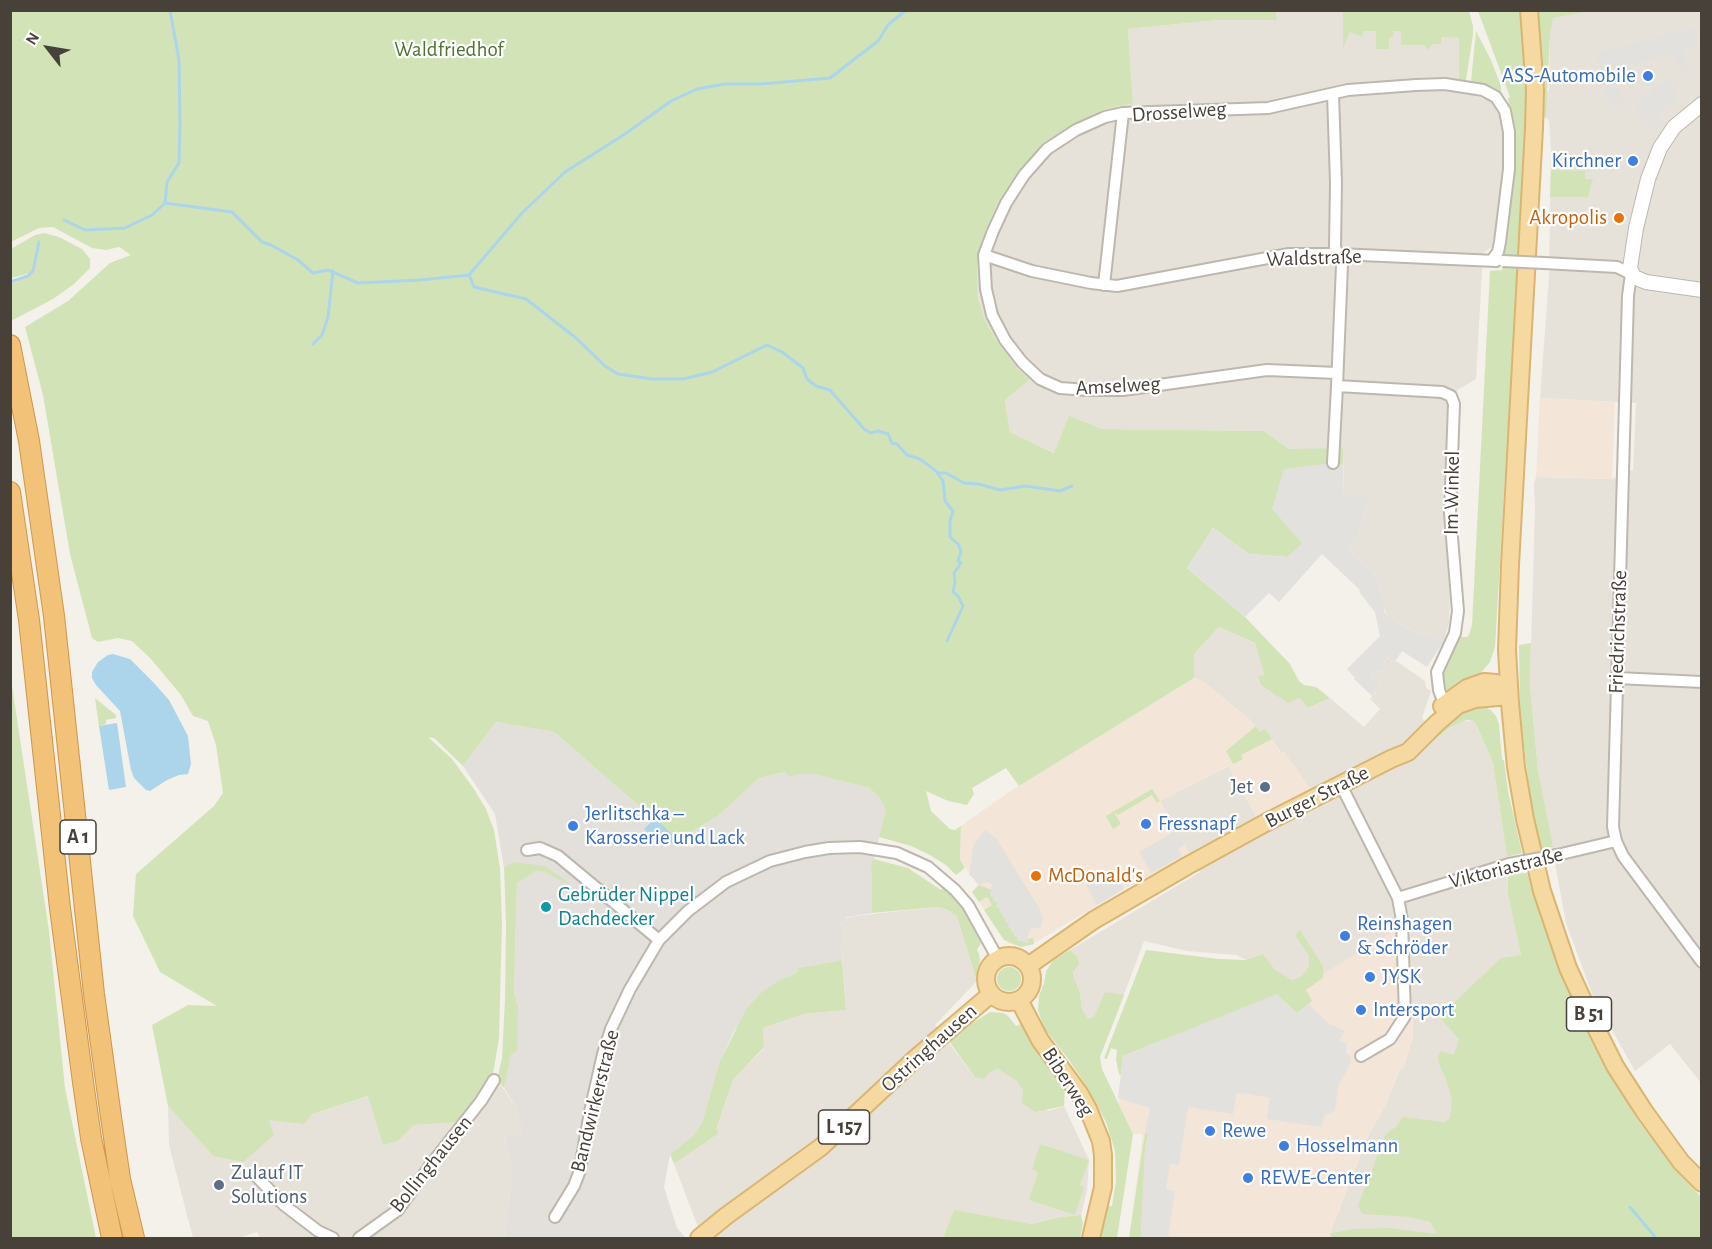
<!DOCTYPE html>
<meta charset="utf-8">
<style>
body{margin:0}
#map{position:relative;width:1712px;height:1249px;overflow:hidden;background:#f4f0ea;font-family:"Alegreya Sans",sans-serif}
canvas{display:block}
.frame{position:absolute;inset:0;border:12px solid #474139;pointer-events:none}
.north{position:absolute;left:18px;top:18px;width:60px;height:60px;-webkit-text-stroke:4px #fff;paint-order:stroke;rotate:301deg;font-size:16px;font-weight:700;line-height:24px;text-align:center;color:#474139}
.north::after{content:'';display:block;margin:auto;width:21px;height:27px;background:#474139;clip-path:polygon(50% 0,100% 100%,50% 72%,0 100%)}
</style>
<div id="map">
<canvas width="1712" height="1249"></canvas>
<div class="frame"></div>
<div class="north">N</div>
</div>
<script>
const ctx = document.querySelector('canvas').getContext('2d');
ctx.lineJoin = 'round';
function paint(path, color) {
  ctx.fillStyle = color;
  ctx.fill(path, 'evenodd');
}
function toPath(rows) {
  const path = new Path2D();
  for (const r of rows) {
    if (r.length === 3) {
      path.moveTo(r[0] + r[2], r[1]);
      path.arc(r[0], r[1], r[2], 0, 2 * Math.PI);
      continue;
    }
    path.moveTo(r[0], r[1]);
    for (let i = 2; i < r.length; i += 2) path.lineTo(r[i], r[i + 1]);
  }
  return path;
}
function trace(path, color, width, dash) {
  ctx.strokeStyle = color;
  ctx.lineWidth = width;
  ctx.lineCap = dash ? 'butt' : 'round';
  ctx.setLineDash(dash || []);
  ctx.stroke(path);
}
function write(font, color, halo, rows, align = 'center') {
  ctx.font = font + ' "Alegreya Sans",sans-serif';
  ctx.lineWidth = 4.5;
  ctx.setLineDash([]);
  ctx.textBaseline = 'middle';
  ctx.strokeStyle = halo;
  ctx.fillStyle = color;
  for (const [text, x, y, turn = 0] of rows) {
    ctx.save();
    ctx.translate(x, y);
    ctx.rotate((+turn || 0) * Math.PI / 180);
    ctx.textAlign = isNaN(turn) ? turn : align;
    if (halo) ctx.strokeText(text, 0, 0);
    ctx.fillText(text, 0, 0);
    ctx.restore();
  }
}
paint(toPath([
 [1276,11,1459,11,1459,80,1456,93,1472,95,1491,101,1496,106,1503,123,1503,181,1495,245,1483,253,1476,379,1459,389,1448,399,1451,407,1443,498,1450,602,1449,622,1444,641,1410,630,1388,616,1382,605,1382,594,1375,574,1347,548,1359,534,1369,497,1344,497,1343,449,1289,449,1264,431,1102,429,1069,417,1055,453,1010,432,1005,399,1029,379,1018,369,998,343,985,320,977,295,977,264,986,229,998,202,1019,170,1043,143,1077,122,1102,110,1133,102,1128,29,1218,20,1277,20],
 [1553,11,1701,11,1701,1083,1670,1044,1635,1071,1593,996,1566,923,1538,770,1530,685,1535,508,1534,484,1536,477,1612,479,1633,470,1636,403,1540,398,1549,277,1551,149,1549,121,1546,117,1546,92,1549,91,1550,35],
 [1219,627,1255,643,1265,673,1261,684,1274,693,1299,698,1308,708,1330,698,1364,727,1380,709,1370,699,1381,686,1370,676,1376,670,1382,672,1385,659,1392,658,1425,681,1426,688,1431,691,1422,718,1438,737,1458,723,1472,720,1476,724,1493,763,1507,857,1508,895,1521,955,1451,1235,1353,1229,1330,1233,1368,1136,1385,1106,1413,1037,1410,922,1295,991,1282,978,1236,955,1187,951,1144,941,1110,1032,1088,1019,1082,1009,1080,992,1074,978,1073,972,1077,956,1070,950,1200,872,1160,801,1229,766,1257,818,1310,789,1284,752,1281,753,1267,731,1260,732,1247,717,1202,681,1194,678,1194,654],
 [937,907,948,910,957,917,977,981,935,1025,975,1077,998,1069,1018,1081,1023,1090,1048,1111,1064,1106,1089,1160,1087,1190,1081,1215,1060,1217,1032,1224,954,1211,943,1238,713,1238,698,1227,674,1164,718,1134,717,1127,733,1080,764,1048,763,1028,804,1014,846,1010,840,928,843,919,855,916],
 [497,1080,516,1107,522,1133,519,1136,505,1134,511,1167,510,1193,504,1238,260,1238,257,1232,238,1238,193,1238,169,1145,168,1106,213,1156,269,1120,312,1114,369,1096,383,1144,398,1141,414,1125,461,1122]
]), '#e7e2d9');
paint(toPath([
 [1540,398,1615,402,1612,479,1536,477],
 [1194,678,1202,681,1247,717,1259,732,1264,729,1267,731,1280,753,1284,751,1292,764,1294,764,1310,789,1257,818,1228,766,1160,801,1190,854,1124,889,1031,945,1021,947,1008,943,972,892,978,885,960,859,961,826,1009,792],
 [1410,921,1413,1037,1404,1068,1399,1070,1385,1106,1368,1136,1330,1233,1331,1238,1129,1238,1143,1134,1133,1134,1119,1105,1123,1056,1295,991]
]), '#f3e6d8');
paint(toPath([
 [496,722,554,732,678,840,718,816,759,778,786,772,790,777,799,774,813,774,869,788,879,797,886,810,874,859,871,862,872,913,847,917,841,923,842,960,798,968,798,972,780,980,734,1031,719,1063,702,1123,694,1135,670,1154,664,1187,677,1228,685,1237,683,1238,504,1238,510,1193,511,1167,505,1134,519,1136,522,1133,516,1107,504,1088,518,1007,514,991,517,883,504,868,495,814,463,766]
]), '#e3dfdb');
paint(toPath([
 [10,11,1276,11,1277,20,1218,20,1128,29,1133,103,1102,110,1077,122,1043,143,1019,170,998,202,986,229,977,264,977,295,985,320,998,343,1018,369,1030,379,1005,400,1010,432,1054,453,1069,416,1102,429,1264,431,1289,449,1343,448,1343,465,1333,463,1302,544,1288,557,1249,554,1213,528,1187,568,1245,617,1290,664,1299,681,1304,685,1316,687,1330,698,1308,708,1299,698,1288,703,1261,685,1258,676,1264,675,1264,673,1255,643,1219,627,1194,654,1194,678,1019,786,1006,768,972,788,974,794,967,805,948,801,926,791,931,811,950,829,955,830,961,826,960,859,965,868,956,875,946,865,928,854,911,846,879,837,886,810,879,797,869,788,813,774,799,774,790,777,785,772,759,778,718,816,678,840,554,732,496,722,463,766,434,738,428,737,452,759,474,789,486,809,494,830,500,868,502,923,499,1038,492,1080,461,1122,414,1125,398,1141,383,1145,368,1096,312,1114,304,1124,269,1120,274,1135,243,1162,213,1156,168,1106,152,1025,188,1005,217,1006,160,972,133,916,136,874,214,806,223,793,216,745,208,721,193,716,181,695,151,659,132,641,118,638,98,642,92,638,70,554,43,395,25,327,68,301,110,263,131,255,119,247,106,250,92,248,53,227,39,228,11,242],
 [1343,11,1469,11,1473,26,1473,35,1466,80,1459,80,1459,38,1441,37,1441,44,1433,44,1427,50,1425,45,1401,45,1401,31,1393,31,1393,37,1389,38,1389,49,1376,49,1376,31,1363,31,1363,37,1350,32,1343,48],
 [1478,11,1520,11,1527,108,1512,412,1506,458,1495,647,1490,662,1480,674,1450,691,1445,689,1443,685,1442,674,1459,637,1467,637,1469,635,1472,625,1490,271,1502,270,1514,164,1508,98,1510,97],
 [1538,11,1589,11,1553,18,1550,35,1546,117,1543,119,1543,70],
 [1476,31,1491,60,1501,86,1501,95,1471,82],
 [1551,170,1595,171,1585,172,1585,179,1593,179,1588,197,1550,197],
 [44,233,59,237,82,249,90,259,90,268,74,284,53,299,11,321,11,284,28,277,27,274,11,278,11,249,35,235],
 [1531,643,1530,685,1538,770,1553,847,1540,849,1531,804,1520,712,1519,645],
 [11,679,49,931,65,1088,96,1238,11,1238],
 [95,698,116,715,116,718,106,720,106,724,99,726],
 [1477,707,1484,707,1491,710,1496,716,1499,725,1502,759,1504,761,1508,791,1522,853,1507,857,1493,763,1476,724,1472,720,1467,720,1451,727,1438,737,1437,735,1445,728,1445,724,1459,713],
 [1256,726,1260,732,1264,729,1267,731,1272,739,1241,755,1243,759,1233,764,1226,751],
 [1152,789,1160,801,1157,803,1152,795,1118,815,1116,813,1115,814,1121,824,1113,829,1106,816],
 [874,859,908,868,941,890,944,886,962,905,981,943,977,950,979,954,980,960,976,978,957,917,948,910,937,907,872,913,871,862],
 [513,862,545,866,570,884,567,884,543,871,536,871,517,883,514,991,518,1007,517,1051,511,1054,504,1088,497,1080,502,1058,505,1000,506,924,504,868],
 [1527,873,1557,964,1581,1021,1598,1054,1635,1116,1676,1170,1701,1197,1701,1238,1331,1238,1330,1233,1353,1229,1389,1228,1437,1234,1430,1222,1409,1217,1363,1214,1360,1211,1358,1205,1386,1134,1397,1126,1402,1117,1445,1122,1450,1118,1452,1100,1446,1079,1439,1064,1438,1056,1441,1051,1454,1055,1459,1039,1439,1017,1501,958,1521,955,1508,895,1508,874],
 [979,885,992,890,990,896,994,897,1018,937,1028,942,1028,939,1033,938,1034,944,1021,947,1004,940,984,910,992,905,987,897,979,902,972,892],
 [1300,930,1323,966,1323,978,1306,990,1312,1001,1297,1013,1168,1038,1123,1056,1121,1075,1119,1074,1116,1060,1117,1050,1111,1048,1107,1059,1104,1058,1146,950,1219,959,1246,960,1263,954,1275,970,1292,980,1301,977,1309,967,1309,956,1295,935],
 [1070,950,1077,956,1079,964,1073,972,1074,978,1080,992,1082,1009,1088,1019,1094,1017,1105,992,1124,995,1100,1057,1102,1069,1133,1134,1117,1238,1099,1238,1108,1206,1112,1206,1116,1181,1115,1151,1106,1122,1089,1090,1069,1060,1044,1028,1038,1010,1039,996,1044,983,1046,971,1053,961],
 [842,960,846,1010,804,1014,763,1028,764,1047,733,1080,717,1127,718,1134,674,1164,670,1154,694,1135,702,1123,719,1063,747,1008,762,992,780,980,798,972,798,968],
 [1009,979,12],
 [990,1012,1003,1013,1008,1016,1016,1026,1021,1024,1031,1042,1065,1085,1064,1106,1035,1112,1022,1103,1023,1090,1017,1081,998,1069,990,1072,984,1079,975,1077,949,1041,968,1026],
 [1145,1133,1148,1134,1145,1150,1141,1236,1162,1238,1129,1238],
 [1040,1144,1089,1160,1080,1185,1084,1187,1075,1215,1029,1200,1038,1172,1032,1169],
 [954,1210,1032,1224,1060,1217,1081,1215,1083,1224,1080,1238,943,1238]
]), '#d2e4b7');
paint(toPath([
 [1695,27,1698,45,1683,49,1688,71,1683,74,1681,66,1676,67,1672,54,1629,65,1629,69,1617,73,1623,101,1608,105,1596,53],
 [1671,79,1678,99,1661,110,1659,115,1663,122,1657,130,1635,110,1641,99,1654,92,1652,88],
 [1333,463,1343,465,1344,497,1369,497,1359,534,1347,548,1375,574,1382,594,1384,611,1388,616,1410,630,1444,641,1427,667,1402,651,1396,660,1387,658,1384,662,1386,667,1382,672,1376,670,1370,676,1381,686,1372,696,1354,679,1355,678,1347,669,1380,636,1375,612,1359,592,1360,590,1322,554,1279,602,1269,593,1245,617,1187,568,1213,528,1249,554,1288,557,1302,543,1272,509,1284,469],
 [985,830,996,838,1039,908,1043,919,1041,927,1031,929,1028,935,1028,943,1017,940,1017,937,1014,936,1014,933,1011,932,1011,928,1008,927,1009,923,1005,922,1006,918,1002,916,1002,913,999,912,1000,908,996,907,997,902,993,901,994,897,990,896,992,884,987,882,979,885,969,874,974,844],
 [1177,830,1185,845,1178,849,1182,856,1151,873,1139,852],
 [1112,869,1124,889,1097,905,1086,885],
 [1277,994,1297,1013,1308,1004,1328,1023,1345,1031,1340,1040,1347,1044,1346,1054,1350,1056,1351,1062,1338,1087,1335,1111,1325,1115,1321,1127,1267,1119,1270,1098,1249,1094,1237,1093,1233,1114,1188,1107,1179,1165,1170,1164,1166,1189,1175,1191,1168,1238,1141,1237,1145,1150,1148,1134,1145,1133,1150,1108,1118,1098,1123,1056]
]), '#e3e1de');
paint(toPath([
 [113,654,130,659,153,682,169,700,188,736,191,764,188,774,179,775,167,780,150,791,146,790,134,778,131,770,120,711,96,685,92,678,92,672,98,662,108,655],
 [117,723,126,787,109,790,99,726],
 [655,818,678,840,665,846,644,829]
]), '#acd5eb');
trace(toPath([
 [165,203,167,182,179,163,180,124,179,60,170,10],
 [64,220,85,230,125,228,152,215,165,203,232,212,262,242,271,245,298,260,313,273,328,270,358,283,420,280,469,275],
 [469,275,474,287,526,299,576,338,605,366,618,374,652,379,683,379,712,372,767,345,782,352,803,368,807,379,816,386,830,390,865,430,871,433,878,431,888,434,892,443,897,444,907,455,920,459,936,471,943,481,945,501,953,511,950,521,950,537,959,545,961,552,958,561,961,563,954,573,955,582,953,592,958,596,963,606,947,641],
 [469,275,522,213,565,172,625,134,671,101,697,89,725,84,761,84,830,78,878,41,888,25,906,10],
 [10,282,28,276,33,271,39,242],
 [313,344,322,335,328,317,333,271],
 [938,473,946,473,964,483,979,484,1000,490,1025,486,1060,491,1072,486],
 [1630,1207,1656,1238]
]), '#acd5eb', 3);
const minor = toPath([
 [1333,94,1336,183,1335,247,1342,265,1337,386,1442,392,1451,396,1454,404,1450,513,1458,611,1455,633,1437,672,1439,690,1446,709],
 [1123,113,1105,117,1076,130,1047,149,1024,175,1006,203,993,231,984,255,986,289,992,315,1005,340,1022,362,1040,379,1060,388,1088,390,1123,390,1267,370,1337,373],
 [984,255,1032,271,1091,283,1117,286,1289,254,1338,254,1496,261],
 [1544,263,1617,267,1631,274,1628,296,1613,827,1616,841,1623,856,1702,962],
 [1104,285,1123,113,1268,108,1348,90,1416,85,1445,84,1483,90,1496,97,1505,111,1509,132,1509,169,1500,242,1498,252,1492,260],
 [1333,463,1337,386],
 [1617,678,1702,682],
 [1341,785,1398,898,1402,920,1405,1016,1390,1039,1361,1056],
 [527,850,540,848,558,856,659,940],
 [1557,855,1616,841],
 [1398,898,1509,864],
 [257,1177,284,1205,318,1231,333,1238],
 [555,1217,574,1186,579,1173,591,1107,603,1054,611,1029,630,989,659,940,688,911,726,882,770,861,805,852,829,848,860,847,897,853,928,867,955,890,968,905,998,959],
 [359,1238,398,1210,432,1163,481,1101,494,1080]
]);
const tertiary = toPath([
 [1702,104,1674,127,1660,148,1648,179,1636,228,1630,268,1634,277,1646,282,1702,290]
]);
const primary = toPath([
 [1529,10,1535,90,1534,128,1510,565,1507,650,1510,703,1516,767,1525,819,1542,891,1568,968,1592,1020,1615,1066,1644,1111,1681,1162,1702,1183],
 [1442,706,1467,688,1484,682,1496,683,1502,686,1509,696],
 [1009,979,23],
 [1028,966,1094,920,1187,866,1267,822,1391,759,1408,752,1437,723,1458,705,1475,699,1509,696],
 [1019,1000,1040,1040,1079,1093,1088,1109,1101,1141,1103,1155,1103,1187,1091,1238],
 [699,1238,726,1216,821,1147,917,1057,991,994]
]);
const motorway = toPath([
 [10,345,29,441,54,616,94,994,111,1117,120,1179,134,1238],
 [10,492,29,620,60,908,83,1082,91,1138,112,1238]
]);
trace(minor, '#beb7ad', 14);
trace(tertiary, '#beb7ad', 16);
trace(primary, '#dab572', 20);
trace(motorway, '#d09648', 22);
trace(minor, '#fff', 10);
trace(tertiary, '#fff', 14);
trace(primary, '#f6d9a1', 16);
trace(motorway, '#f1c277', 20);
const minorBridge = toPath([
 [1503,261,1544,263],
 [1509,864,1557,855]
]);
trace(minorBridge, '#beb7ad', 14, []);
trace(minorBridge, '#fff', 10);
for (const [x, y, r, color] of [
 [1648,76,6,"#3f7fe0"],
 [1633,161,6,"#3f7fe0"],
 [1619,218,6,"#e8710a"],
 [1265,787,6,"#5c6f8a"],
 [1146,824,6,"#3f7fe0"],
 [573,826,6,"#3f7fe0"],
 [1036,876,6,"#e8710a"],
 [546,907,6,"#0f9aa8"],
 [1345,936,6,"#3f7fe0"],
 [1370,977,6,"#3f7fe0"],
 [1361,1010,6,"#3f7fe0"],
 [1210,1131,6,"#3f7fe0"],
 [1284,1146,6,"#3f7fe0"],
 [1248,1178,6,"#3f7fe0"],
 [219,1185,6,"#5c6f8a"]
]) {
  const dot = new Path2D();
  dot.arc(x, y, r, 0, 2 * Math.PI);
  ctx.fillStyle = color;
  ctx.fill(dot);
  trace(dot, '#fff', 2);
}
for (const [x, y, w] of [
 [78,837,36],
 [1589,1014,45],
 [844,1127,51]
]) {
  const box = new Path2D();
  box.roundRect(x - w / 2, y - 17, w, 34, 4.5);
  ctx.fillStyle = '#fff';
  ctx.fill(box);
  trace(box, '#474139', 1.5);
}
write('bold 20px', '#474139', null, [
 ["A 1",78,837],
 ["B 51",1589,1014],
 ["L 157",844,1127]
]);
write('21px', '#4e7431', '#fff', [
 ["Waldfriedhof",449,50]
]);
write('21px', '#366cbe', '#fff', [
 ["ASS-Automobile",1636,76,"right"],
 ["Kirchner",1621,161,"right"],
 ["Jerlitschka –",585,814],
 ["Karosserie und Lack",585,838],
 ["Fressnapf",1158,824],
 ["Reinshagen",1357,924],
 ["& Schröder",1357,948],
 ["JYSK",1382,977],
 ["Intersport",1373,1010],
 ["Rewe",1222,1131],
 ["Hosselmann",1296,1146],
 ["REWE-Center",1260,1178]
], 'left');
write('21px', '#474139', '#fff', [
 ["Drosselweg",1179,112,-4],
 ["Waldstraße",1314,258,-2],
 ["Amselweg",1118,386,-3],
 ["Im Winkel",1452,493,-89],
 ["Friedrichstraße",1618,632,-88],
 ["Burger Straße",1317,797,-27],
 ["Viktoriastraße",1506,868,-14],
 ["Ostringhausen",929,1048,-42],
 ["Biberweg",1068,1082,57],
 ["Bandwirkerstraße",595,1101,-76],
 ["Bollinghausen",431,1164,-51]
]);
write('21px', '#c56008', '#fff', [
 ["Akropolis",1607,218],
 ["McDonald's",1048,876,"left"]
], 'right');
write('21px', '#4e5e75', '#fff', [
 ["Jet",1253,787],
 ["Zulauf IT",231,1173,"left"],
 ["Solutions",231,1197,"left"]
], 'right');
write('21px', '#0d838f', '#fff', [
 ["Gebrüder Nippel",558,895],
 ["Dachdecker",558,919]
], 'left');
</script>
